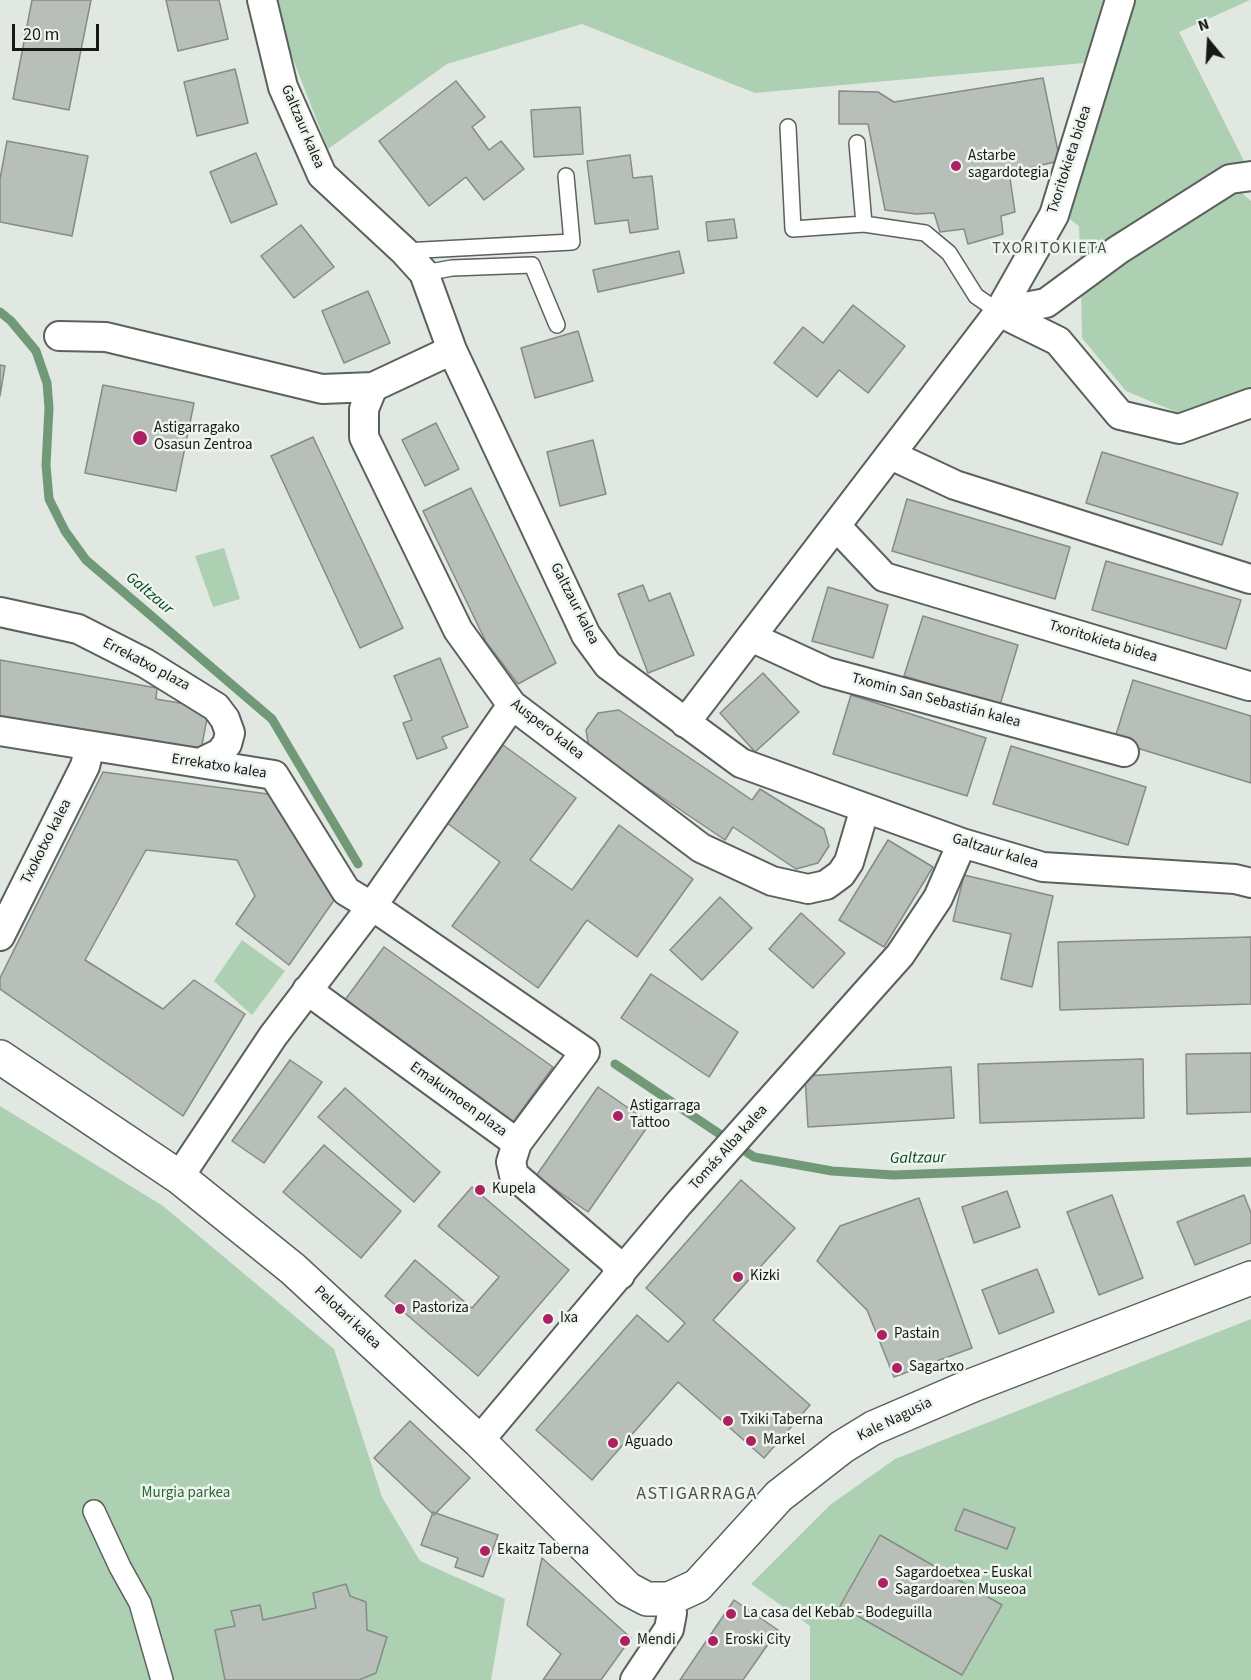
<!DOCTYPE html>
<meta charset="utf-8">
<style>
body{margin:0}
#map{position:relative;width:1251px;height:1680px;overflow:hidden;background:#e1e8e2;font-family:"Source Sans 3",sans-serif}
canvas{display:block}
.north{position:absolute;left:1179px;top:12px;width:60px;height:60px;-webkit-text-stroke:4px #eef5ef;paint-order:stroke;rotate:342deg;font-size:16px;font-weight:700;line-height:24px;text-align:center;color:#161917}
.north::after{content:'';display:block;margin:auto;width:21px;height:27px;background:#161917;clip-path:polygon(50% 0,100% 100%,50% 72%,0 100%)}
.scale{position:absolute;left:12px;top:24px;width:87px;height:27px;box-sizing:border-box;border:3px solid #161917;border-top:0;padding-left:8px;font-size:18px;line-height:21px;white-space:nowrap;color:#161917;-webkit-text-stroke:4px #eef5ef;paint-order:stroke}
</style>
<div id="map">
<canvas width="1251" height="1680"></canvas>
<div class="north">N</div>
<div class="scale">20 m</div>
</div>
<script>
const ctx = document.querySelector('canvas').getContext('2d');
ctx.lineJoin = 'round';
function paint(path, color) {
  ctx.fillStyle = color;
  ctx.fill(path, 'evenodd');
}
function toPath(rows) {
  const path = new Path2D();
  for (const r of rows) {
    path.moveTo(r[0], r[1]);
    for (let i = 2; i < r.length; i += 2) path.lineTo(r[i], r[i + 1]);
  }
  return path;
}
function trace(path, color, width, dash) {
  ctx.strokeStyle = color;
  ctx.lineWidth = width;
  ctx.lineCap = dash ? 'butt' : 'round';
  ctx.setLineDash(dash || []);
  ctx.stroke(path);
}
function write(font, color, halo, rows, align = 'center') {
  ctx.font = font + ' "Source Sans 3",sans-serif';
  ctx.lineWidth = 5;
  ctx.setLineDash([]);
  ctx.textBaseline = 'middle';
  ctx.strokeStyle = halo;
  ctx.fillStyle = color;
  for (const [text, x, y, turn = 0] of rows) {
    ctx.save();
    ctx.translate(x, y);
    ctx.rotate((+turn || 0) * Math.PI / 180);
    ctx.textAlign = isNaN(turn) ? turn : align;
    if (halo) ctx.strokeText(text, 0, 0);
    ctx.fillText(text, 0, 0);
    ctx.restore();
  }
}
paint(toPath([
 [275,0,1105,0,1084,63,755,93,582,24,447,64,328,149,289,49],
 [1129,0,1250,0,1179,32,1245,163,1173,198,1080,258,1079,226,1063,214],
 [1232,185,1251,201,1251,392,1181,414,1126,391,1082,338,1081,285],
 [224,548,240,599,213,607,195,556],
 [242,940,285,971,252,1015,214,981],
 [0,1106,163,1206,334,1349,382,1497,420,1561,505,1599,491,1680,0,1680],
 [1251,1319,1251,1680,810,1680,810,1626,751,1584,830,1505,895,1459]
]), '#add0b2');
trace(toPath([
 [0,312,11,321,36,351,47,383,49,408,46,465,49,499,65,531,86,560,272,719,358,864],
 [615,1064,754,1157,832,1171,893,1175,1251,1162]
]), '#719977', 9);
const building = toPath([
 [32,0,91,0,69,110,13,99,32,0],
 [166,0,219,0,228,39,178,51,166,0],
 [235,69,248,123,197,136,184,82,235,69],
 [1043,78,1060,161,1009,172,1015,212,1001,216,1003,234,968,244,964,229,940,232,934,213,916,214,885,210,868,124,839,124,839,91,878,92,894,102,1043,78],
 [456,81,485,117,472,127,489,150,501,141,524,169,484,200,466,177,429,206,379,141,456,81],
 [580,107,583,154,534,157,531,110,580,107],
 [7,141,88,156,72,236,0,222,0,179,7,141],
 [256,153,277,204,231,223,210,172,256,153],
 [630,155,633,178,652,176,658,229,630,233,628,220,595,224,587,161,630,155],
 [734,219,737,238,708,241,706,222,734,219],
 [301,225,334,267,294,298,261,256,301,225],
 [679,251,684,273,598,292,593,270,679,251],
 [368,291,390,343,344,363,322,311,368,291],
 [853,305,905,346,868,393,839,370,817,397,774,363,803,327,823,343,853,305],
 [578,331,593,381,535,398,521,348,578,331],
 [0,365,5,366,0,396,0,365],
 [103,385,194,403,176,491,85,473,103,385],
 [436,423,459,469,425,486,402,440,436,423],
 [313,437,403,628,360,648,271,456,313,437],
 [593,440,606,494,560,506,547,452,593,440],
 [1102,452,1238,493,1222,545,1086,503,1102,452],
 [471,488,556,663,518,684,486,642,423,511,471,488],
 [907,499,1070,547,1055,599,892,551,907,499],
 [1106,561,1241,600,1226,649,1092,610,1106,561],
 [643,585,649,601,670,593,694,655,648,673,618,594,643,585],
 [828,587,888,605,873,658,812,641,828,587],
 [923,616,1018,645,1000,705,904,676,923,616],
 [440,658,468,727,442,737,447,748,417,759,403,723,412,720,394,676,440,658],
 [0,660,157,688,156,699,209,708,201,750,0,725,0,660],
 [763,673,799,712,755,752,720,713,763,673],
 [1133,680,1251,716,1251,783,1114,741,1133,680],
 [851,695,986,738,967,796,833,754,851,695],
 [619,710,752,800,760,789,824,829,829,846,818,863,796,869,733,827,725,840,589,748,586,730,598,713,619,710],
 [503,745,576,798,530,860,572,890,619,825,693,879,637,957,587,920,538,988,452,926,500,862,447,823,503,745],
 [1011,746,1146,787,1128,845,993,804,1011,746],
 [103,772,283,796,339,893,289,965,236,924,255,896,237,860,146,850,85,960,163,1009,194,980,245,1014,183,1116,0,989,0,978,103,772],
 [888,840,933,867,884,947,839,920,888,840],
 [964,875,1053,896,1032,987,1001,979,1011,934,953,921,964,875],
 [720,897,752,928,702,980,670,950,720,897],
 [801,913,845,953,813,988,769,949,801,913],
 [1251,937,1251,1004,1060,1010,1058,942,1251,937],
 [384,947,553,1067,511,1125,342,1004,384,947],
 [651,974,738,1032,709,1077,621,1018,651,974],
 [1251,1053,1251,1112,1187,1114,1186,1054,1251,1053],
 [1143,1059,1144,1118,980,1123,978,1064,1143,1059],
 [290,1060,322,1082,264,1163,232,1141,290,1060],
 [951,1067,954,1118,808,1127,805,1076,951,1067],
 [598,1087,650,1123,588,1212,536,1176,598,1087],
 [345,1088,440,1172,414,1202,318,1117,345,1088],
 [324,1145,401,1211,361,1258,283,1192,324,1145],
 [741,1180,795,1228,713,1320,810,1405,764,1458,678,1382,592,1480,536,1430,637,1315,668,1342,685,1323,646,1288,741,1180],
 [472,1187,569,1270,478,1376,385,1296,415,1260,472,1308,499,1277,438,1226,472,1187],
 [1007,1191,1020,1227,974,1243,962,1207,1007,1191],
 [1112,1195,1143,1278,1099,1295,1067,1212,1112,1195],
 [1244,1195,1251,1213,1251,1243,1195,1265,1177,1222,1244,1195],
 [919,1198,972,1348,894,1377,867,1310,817,1261,840,1226,919,1198],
 [1037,1269,1054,1312,999,1334,982,1290,1037,1269],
 [410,1421,470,1478,434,1515,374,1458,410,1421],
 [964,1509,1015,1528,1007,1549,955,1530,964,1509],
 [433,1512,498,1535,483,1577,455,1567,458,1558,421,1545,433,1512],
 [880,1535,1002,1605,962,1675,840,1606,880,1535],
 [542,1558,631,1638,601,1680,543,1680,561,1654,527,1625,542,1558],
 [346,1584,350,1596,366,1602,367,1630,387,1637,376,1673,359,1680,225,1680,215,1630,235,1626,231,1611,260,1605,263,1620,316,1608,313,1593,346,1584],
 [734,1600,778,1630,743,1680,680,1680,734,1600]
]);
paint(building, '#b8beb8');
trace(building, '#858b86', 1.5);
const service = toPath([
 [788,127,793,229,864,224],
 [857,143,864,224,925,233,949,253,976,296,999,312],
 [404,251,572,242,566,176],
 [424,273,452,268,532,265,557,325]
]);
const pedestrian = toPath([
 [94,1511,120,1567,140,1603,162,1680]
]);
const minor = toPath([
 [262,0,283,87,322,175,404,251,424,273,452,350,586,635,608,665,741,763,962,843,1043,867,1235,879,1251,883],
 [999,312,1058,341,1120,415,1179,429,1251,403],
 [999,312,1046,303,1118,250,1230,179,1251,176],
 [59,336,106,337,322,389,373,387],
 [452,350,373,387,364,409,364,437,458,630,512,705,701,848,772,881,808,889,826,885,841,874,849,862,865,808],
 [891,455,955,485,1250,579],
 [837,527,884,577,1249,686],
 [0,612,78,629,145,663,216,707,225,719,230,733,227,744,220,753,200,763],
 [753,638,827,672,1124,752],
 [685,723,999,312,1054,215,1120,0],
 [0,731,274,775,346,891,384,914,585,1052,517,1143,307,990],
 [0,936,85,766,90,746],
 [517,1143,511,1162,514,1175,614,1261,620,1275],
 [179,1177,273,1036,372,906,512,705],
 [479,1441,679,1203,900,955,938,898,962,843],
 [635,1680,669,1629,672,1613,669,1599]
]);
const tertiary = toPath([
 [0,1057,179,1177,293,1269,479,1441,628,1589,647,1599,669,1599,697,1586,779,1496,842,1447,873,1428,973,1385,1251,1278]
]);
trace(service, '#5b615c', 18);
trace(pedestrian, '#5b615c', 24);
trace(minor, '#5b615c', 32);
trace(tertiary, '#5b615c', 36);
trace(service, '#fff', 15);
trace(pedestrian, '#fff', 21);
trace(minor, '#fff', 28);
trace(tertiary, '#fff', 33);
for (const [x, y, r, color] of [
 [956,166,6,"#ac2161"],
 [140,438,8,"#ac2161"],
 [618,1116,6,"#ac2161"],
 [480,1190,6,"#ac2161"],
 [738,1277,6,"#ac2161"],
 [400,1309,6,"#ac2161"],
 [548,1319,6,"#ac2161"],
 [882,1335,6,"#ac2161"],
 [897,1368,6,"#ac2161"],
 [728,1421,6,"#ac2161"],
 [751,1441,6,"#ac2161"],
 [613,1443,6,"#ac2161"],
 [485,1551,6,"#ac2161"],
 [883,1583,6,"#ac2161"],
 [731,1614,6,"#ac2161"],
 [625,1641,6,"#ac2161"],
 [713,1641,6,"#ac2161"]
]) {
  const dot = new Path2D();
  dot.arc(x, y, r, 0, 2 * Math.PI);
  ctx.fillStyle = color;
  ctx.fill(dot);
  trace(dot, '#eef5ef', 2);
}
write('15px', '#161917', '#eef5ef', [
 ["Galtzaur kalea",302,127,67],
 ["Txoritokieta bidea",1070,160,-72],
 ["Galtzaur kalea",574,604,63],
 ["Txoritokieta bidea",1103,642,17],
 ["Errekatxo plaza",146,665,28],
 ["Txomin San Sebastián kalea",936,701,15],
 ["Auspero kalea",547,730,38],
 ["Errekatxo kalea",219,767,9],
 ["Txokotxo kalea",47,842,-63],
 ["Galtzaur kalea",995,852,17],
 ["Emakumoen plaza",458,1100,36],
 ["Tomás Alba kalea",729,1148,-48],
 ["Pelotari kalea",347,1318,43],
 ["Kale Nagusia",895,1420,-26]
]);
write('15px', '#161917', '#eef5ef', [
 ["Astarbe",968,157],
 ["sagardotegia",968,174],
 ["Astigarragako",154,429],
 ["Osasun Zentroa",154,446],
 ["Astigarraga",630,1107],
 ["Tattoo",630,1124],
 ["Kupela",492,1190],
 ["Kizki",750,1277],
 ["Pastoriza",412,1309],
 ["Ixa",560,1319],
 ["Pastain",894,1335],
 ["Sagartxo",909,1368],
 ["Txiki Taberna",740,1421],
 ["Markel",763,1441],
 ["Aguado",625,1443],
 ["Ekaitz Taberna",497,1551],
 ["Sagardoetxea - Euskal",895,1574],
 ["Sagardoaren Museoa",895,1591],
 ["La casa del Kebab - Bodeguilla",743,1614],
 ["Mendi",637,1641],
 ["Eroski City",725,1641]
], 'left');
write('15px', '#2a6638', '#eef5ef', [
 ["Murgia parkea",186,1494]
]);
ctx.letterSpacing = '1.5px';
write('16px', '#4a4f4b', '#eef5ef', [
 ["TXORITOKIETA",1050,249]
]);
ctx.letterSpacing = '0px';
write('italic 16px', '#004619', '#eef5ef', [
 ["Galtzaur",149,594,40],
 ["Galtzaur",918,1159,-1]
]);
ctx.letterSpacing = '1.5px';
write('18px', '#4a4f4b', '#eef5ef', [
 ["ASTIGARRAGA",697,1495]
]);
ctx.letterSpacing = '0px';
</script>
